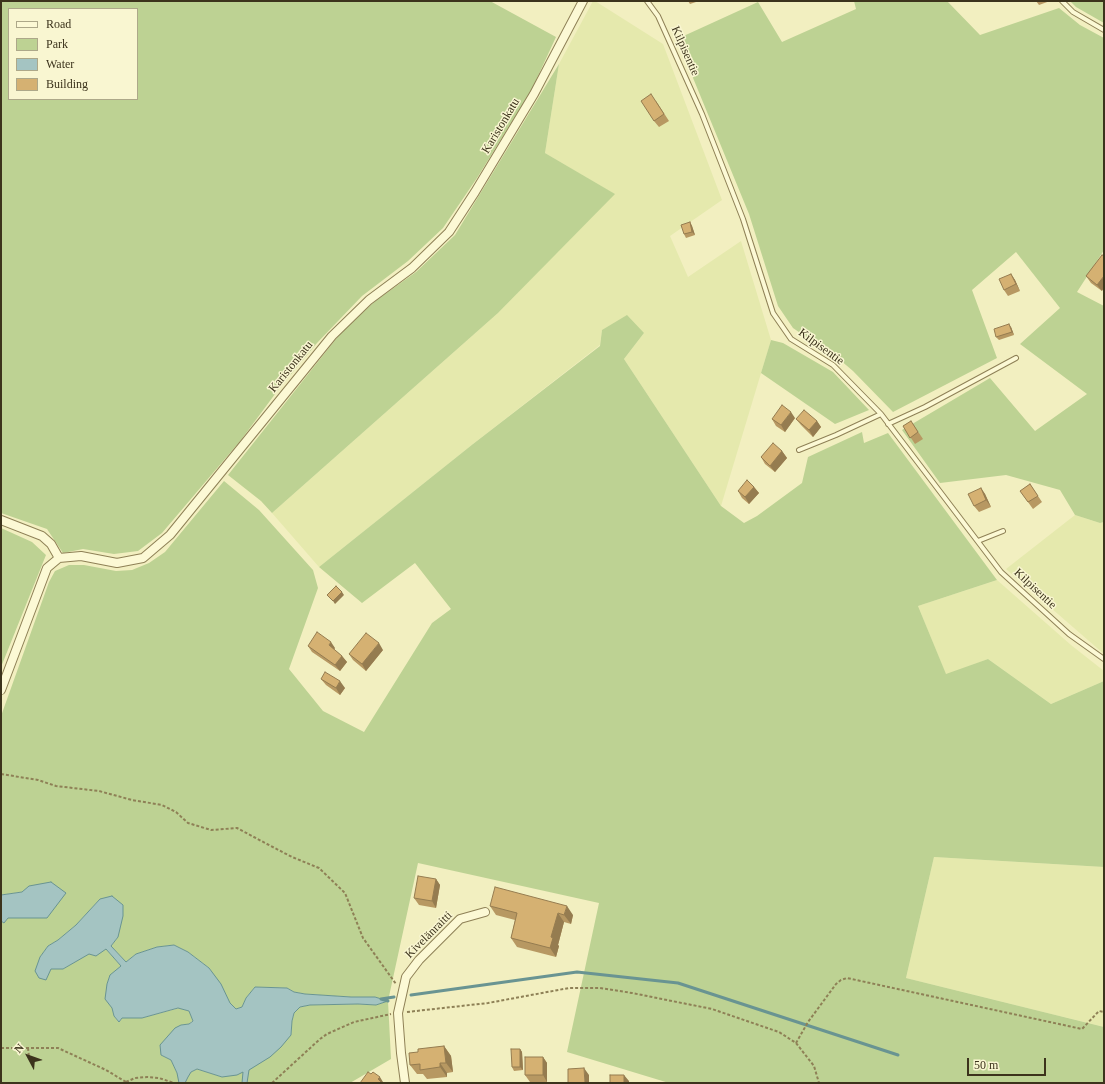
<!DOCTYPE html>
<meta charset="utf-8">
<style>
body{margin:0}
#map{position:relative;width:1105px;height:1084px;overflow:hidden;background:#f2efc0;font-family:Georgia,serif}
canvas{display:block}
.frame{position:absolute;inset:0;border:2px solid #3c331c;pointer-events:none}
.legend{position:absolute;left:8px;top:8px;width:130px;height:92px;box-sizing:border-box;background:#f9f6d1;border:1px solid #ada889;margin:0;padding:5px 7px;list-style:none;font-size:12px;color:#3c331c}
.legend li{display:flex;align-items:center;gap:8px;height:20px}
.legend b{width:20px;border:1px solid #ada889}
.north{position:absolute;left:8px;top:1036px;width:40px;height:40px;-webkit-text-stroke:3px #f9f6d1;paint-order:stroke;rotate:311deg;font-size:11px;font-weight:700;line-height:16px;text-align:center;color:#3c331c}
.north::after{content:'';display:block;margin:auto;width:14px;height:18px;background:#3c331c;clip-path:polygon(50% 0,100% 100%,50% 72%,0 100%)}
.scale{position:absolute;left:967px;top:1058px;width:79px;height:18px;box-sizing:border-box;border:2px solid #3c331c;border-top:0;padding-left:5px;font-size:12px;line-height:14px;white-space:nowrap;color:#3c331c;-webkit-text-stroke:3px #f9f6d1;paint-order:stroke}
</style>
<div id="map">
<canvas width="1105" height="1084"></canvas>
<div class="frame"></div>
<ul class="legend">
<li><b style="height:5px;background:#fcf9d5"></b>Road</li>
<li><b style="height:11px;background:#bdd293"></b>Park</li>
<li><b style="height:11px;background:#a4c4c2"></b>Water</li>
<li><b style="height:11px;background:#d5b172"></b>Building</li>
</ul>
<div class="north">N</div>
<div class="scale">50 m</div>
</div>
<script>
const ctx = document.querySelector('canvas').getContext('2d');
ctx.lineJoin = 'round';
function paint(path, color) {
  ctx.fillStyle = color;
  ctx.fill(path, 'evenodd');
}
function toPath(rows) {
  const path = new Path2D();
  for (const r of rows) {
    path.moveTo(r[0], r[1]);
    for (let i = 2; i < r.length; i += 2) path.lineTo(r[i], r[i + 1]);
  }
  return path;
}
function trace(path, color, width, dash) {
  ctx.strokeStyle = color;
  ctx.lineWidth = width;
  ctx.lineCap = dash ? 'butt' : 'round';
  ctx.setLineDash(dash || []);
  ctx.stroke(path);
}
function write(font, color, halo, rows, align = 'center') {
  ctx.font = font + ' Georgia,serif';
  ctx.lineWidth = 3;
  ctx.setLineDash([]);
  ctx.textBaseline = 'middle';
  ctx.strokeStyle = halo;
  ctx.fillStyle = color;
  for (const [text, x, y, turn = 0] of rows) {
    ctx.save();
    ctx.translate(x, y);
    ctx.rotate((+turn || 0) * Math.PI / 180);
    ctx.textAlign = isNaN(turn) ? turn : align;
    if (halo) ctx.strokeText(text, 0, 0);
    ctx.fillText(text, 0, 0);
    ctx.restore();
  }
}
paint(toPath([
 [593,1,595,1,663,44,722,200,670,236,688,277,741,241,771,340,721,506,624,359,644,333,602,330,600,345,473,444,319,567,272,513,498,313,614,194,545,153,559,64],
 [1075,515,1100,523,1104,522,1104,654,1006,569],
 [997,580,1071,645,1104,671,1104,681,1051,704,988,659,946,675,918,606],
 [934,857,1104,867,1104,1027,906,978]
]), '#e5e9ad');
paint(toPath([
 [1,1,490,1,556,37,531,91,477,178,443,228,408,261,362,296,317,343,278,390,241,440,162,533,138,551,114,554,83,549,63,553,47,529,1,513],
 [9,9,137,9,137,99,9,99],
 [854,1,947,1,980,35,1059,8,1080,25,1104,38,1104,250,1077,292,1104,306,1104,522,1100,523,1075,515,1060,490,1006,475,940,483,902,430,990,378,1035,431,1087,394,1020,344,1060,308,1016,252,972,290,997,358,893,412,853,371,819,342,809,339,793,328,778,306,749,214,677,39,758,2,782,42,856,9],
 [1070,1,1104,1,1104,23,1076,7],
 [559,64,545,153,615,194,498,313,272,513,261,501,228,475,340,334,374,302,416,272,455,235],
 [627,315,644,333,624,359,721,506,744,523,757,516,802,483,808,457,862,432,864,443,888,433,997,580,918,606,946,674,988,659,1051,704,1104,681,1104,867,934,857,906,978,1104,1027,1104,1083,669,1083,567,1052,599,903,418,863,388,1001,391,1059,350,1083,1,1083,1,921,4,923,8,918,47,917,51,882,22,892,1,895,1,716,49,582,55,571,69,565,84,565,116,571,132,570,149,563,165,552,224,481,259,510,313,570,318,588,289,669,323,711,364,732,432,623,451,609,415,563,362,603,319,567,473,444,600,346,602,330],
 [100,899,118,937,111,946,126,962,136,954,157,947,174,945,188,952,209,968,230,1003,236,1009,242,1007,246,998,255,987,287,988,294,992,305,994,349,997,375,997,387,1001,376,1005,358,1004,310,1005,300,1007,294,1013,292,1021,291,1035,222,1077,197,1069,191,1072,177,1073,171,1060,161,1055,181,1025,189,1024,193,1020,189,1011,179,1008,142,1018,122,1018,119,1022,114,1016,107,984,110,976,121,966,106,949,89,953,63,969,51,969,40,957,48,946,58,940,76,925],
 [771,340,783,343,833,372,869,410,835,424,761,373],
 [1,528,32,542,46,555,1,667]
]), '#bdd293');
const water = toPath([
 [51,882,66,893,47,918,8,918,4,923,1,921,1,895,22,892,29,886,51,882],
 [112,896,123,905,123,916,118,937,111,946,126,962,136,954,157,947,174,945,188,952,209,968,221,984,230,1003,236,1009,242,1007,246,998,255,987,287,988,294,992,305,994,351,997,375,997,388,1001,376,1005,358,1004,310,1005,300,1007,294,1013,292,1021,291,1035,281,1047,270,1057,249,1070,247,1083,242,1083,243,1072,237,1075,222,1077,197,1069,191,1072,188,1077,185,1083,179,1083,177,1073,171,1060,161,1055,160,1045,175,1028,181,1025,189,1024,193,1021,189,1011,178,1008,142,1018,122,1018,119,1022,114,1016,112,1008,105,999,107,984,110,975,121,966,106,949,96,956,89,954,63,969,51,969,46,980,39,978,35,971,40,957,48,946,58,940,76,925,100,899,112,896]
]);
paint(water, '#a4c4c2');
trace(water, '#699492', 1);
trace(toPath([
 [411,995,577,972,678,983,898,1055],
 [388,1001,381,999,394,997]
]), '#699492', 3);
const service = toPath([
 [647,1,658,16,702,114,743,219,773,313,791,339,833,365,881,414,1001,572,1069,634,1104,659],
 [1062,1,1073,12,1104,30],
 [888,424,925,407,1016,358],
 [799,450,836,435,881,414],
 [978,541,1003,531]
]);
const minor = toPath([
 [1,520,42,536,51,544,59,558],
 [1,690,47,568,59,558,81,556,117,563,143,558,170,535,332,336,369,300,412,268,449,232,475,192,534,94,583,1],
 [405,1083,401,1053,398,1013,406,977,419,960,460,919,485,912]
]);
trace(service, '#8e8056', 6);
trace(minor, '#8e8056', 10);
trace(toPath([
 [1,774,38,780,56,786,99,791,132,800,162,805,176,812,188,823,211,830,237,828,267,844,292,857,319,868,345,893,363,938,396,984],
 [407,1012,488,1003,569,988,600,988,632,993,712,1009,779,1032,796,1043,814,1066,819,1083],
 [796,1043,808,1022,836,984,841,980,847,978,1082,1029,1099,1011,1104,1012],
 [1,1048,58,1048,106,1070,126,1082,124,1083],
 [28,1048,29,1057],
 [126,1082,135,1078,147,1077,159,1078,174,1083],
 [272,1083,320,1039,327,1034,354,1022,391,1014]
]), '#8e8056', 2, [3, 2]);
trace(service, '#fcf9d5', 4);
trace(minor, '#fcf9d5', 8);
paint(toPath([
 [688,1,699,1,690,4],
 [1036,1,1050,1,1039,5],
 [656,101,669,121,659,127,654,121],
 [690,222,692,226,695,235,686,238,684,234],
 [1102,255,1102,291,1091,283,1086,276],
 [1011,274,1015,280,1020,291,1008,296,1004,290],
 [1011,327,1014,335,999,340,996,337],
 [795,418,785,432,776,426,772,419],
 [796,419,817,421,821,427,813,437,801,425],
 [911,421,923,439,915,444,903,426],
 [782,451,787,458,775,472,765,464,761,457],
 [1030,484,1042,502,1033,509,1020,491],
 [754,487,759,493,749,504,742,498,738,491],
 [981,488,985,494,991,507,979,512,974,506],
 [308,646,335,648,334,649,342,656,347,662,340,671,312,652],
 [383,650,366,671,353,660,349,654],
 [321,679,345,688,340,695,326,685],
 [436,879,440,885,436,908,419,905,414,898],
 [490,906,573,915,571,924,564,922,558,945,559,946,556,957,517,947,511,938,515,920,496,915],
 [444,1046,451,1056,453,1072,447,1073,447,1077,427,1079,423,1074,417,1074,410,1065,418,1052],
 [520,1049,522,1052,523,1070,514,1071,512,1067],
 [543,1057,547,1063,547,1082,530,1082,525,1075]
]), '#b79862');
paint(toPath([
 [690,222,692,226,695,235,692,232],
 [1011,274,1015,280,1020,291,1016,284],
 [1104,276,1104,288,1102,291,1097,285],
 [1009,324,1011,327,1014,335,1012,332],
 [791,412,795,418,785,432,781,425],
 [817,421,821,427,813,437,809,430],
 [782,451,787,458,775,472,770,466],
 [754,487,759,493,749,504,745,497],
 [981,488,985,494,991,507,986,500],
 [342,592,344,595,335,604,333,601],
 [331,642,335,648,333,651,329,645],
 [379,643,383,650,366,671,362,664],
 [342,656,347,662,340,671,335,665],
 [340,681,345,688,340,695,336,688],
 [436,879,440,885,436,908,432,901],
 [567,906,573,915,571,924,564,915],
 [558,913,564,922,558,945,559,946,556,957,550,948,551,937],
 [444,1046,451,1056,453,1072,446,1063],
 [520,1049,522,1052,523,1070,520,1067],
 [543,1057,547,1063,547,1082,543,1075],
 [440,1063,447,1073,447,1077,440,1067],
 [584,1068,589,1075,589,1083,585,1083],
 [624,1075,629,1081,629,1083,624,1083],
 [380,1077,383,1082,383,1083,380,1083,378,1079]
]), '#957c50');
const building = toPath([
 [651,94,664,114,654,121,641,101,651,94],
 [690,222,692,232,684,234,681,225,690,222],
 [1102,255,1104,256,1104,276,1097,285,1086,276,1102,255],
 [1011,274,1016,284,1004,290,999,279,1011,274],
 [1009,324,1012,332,996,337,994,329,1009,324],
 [782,405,791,412,781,425,772,419,782,405],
 [804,410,817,421,809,430,796,419,804,410],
 [911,421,918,432,910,438,903,426,911,421],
 [773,443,782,451,770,466,761,457,773,443],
 [747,480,754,487,745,497,738,491,747,480],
 [1030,484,1038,496,1028,502,1020,491,1030,484],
 [981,488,986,500,974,506,968,494,981,488],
 [336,586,342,592,333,601,327,595,336,586],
 [317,632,331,642,329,645,342,656,335,665,308,646,317,632],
 [366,633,379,643,362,664,349,654,366,633],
 [325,672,340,681,336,688,321,679,325,672],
 [418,876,436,879,432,901,414,898,418,876],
 [495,887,567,906,564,915,558,913,551,937,553,938,550,948,511,938,517,913,490,906,495,887],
 [444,1046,446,1063,440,1063,440,1067,420,1070,420,1064,410,1065,409,1053,418,1052,418,1049,444,1046],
 [511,1049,520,1049,520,1067,512,1067,511,1049],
 [525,1057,543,1057,543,1075,525,1075,525,1057],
 [584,1068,585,1083,568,1083,568,1069,584,1068],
 [368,1072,371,1074,373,1072,380,1077,378,1079,381,1082,380,1083,360,1083,368,1072],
 [610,1075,624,1075,624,1083,610,1083,610,1075]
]);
paint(building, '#d5b172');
trace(building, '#957c50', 1);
write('12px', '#3c331c', '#f9f6d1', [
 ["Kilpisentie",685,51,66],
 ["Karistonkatu",501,126,-59],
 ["Kilpisentie",821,347,36],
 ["Karistonkatu",291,367,-51],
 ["Kilpisentie",1035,589,43],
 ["Kivelänraitti",429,935,-45]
]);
</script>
